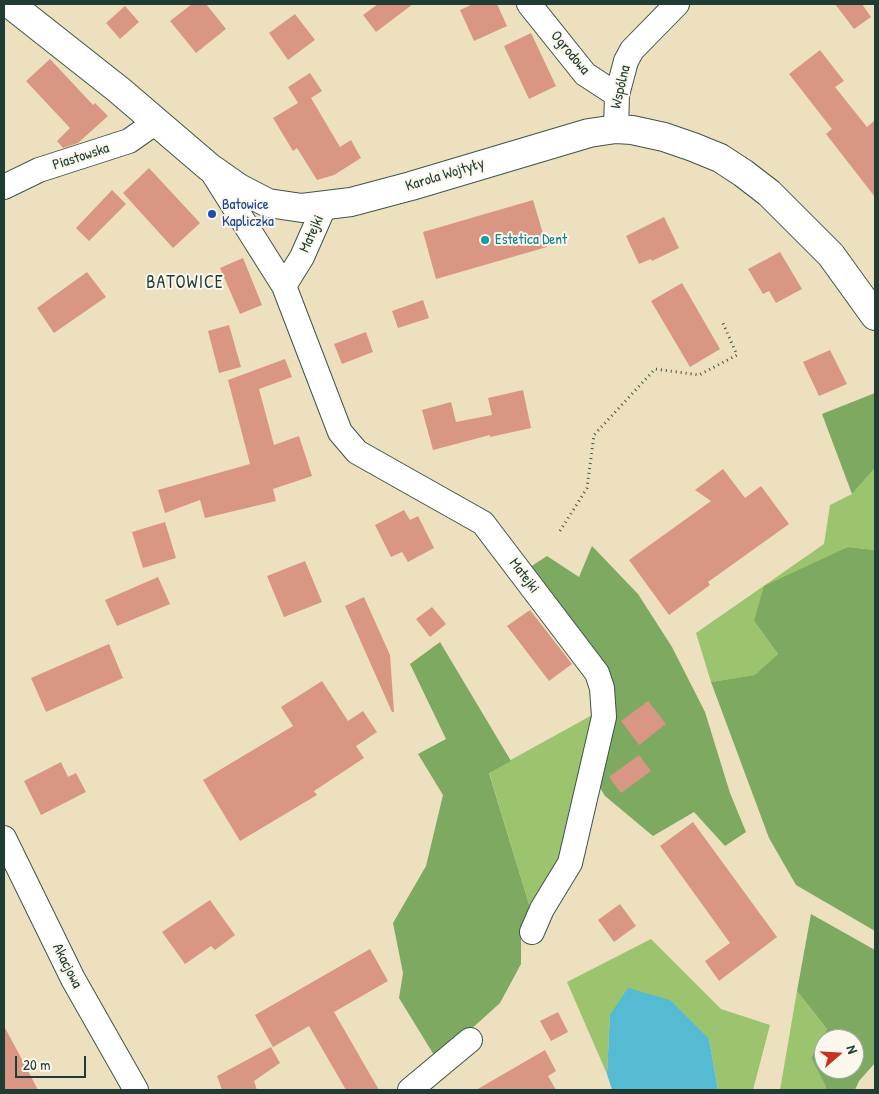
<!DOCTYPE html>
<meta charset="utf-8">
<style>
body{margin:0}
#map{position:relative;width:879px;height:1094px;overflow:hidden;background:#ede0be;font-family:"Patrick Hand",sans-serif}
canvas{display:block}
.frame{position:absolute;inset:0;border:5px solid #1f3d34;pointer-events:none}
.north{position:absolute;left:814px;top:1029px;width:50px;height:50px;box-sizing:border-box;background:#fbf7ec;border:1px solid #a3ada2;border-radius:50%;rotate:71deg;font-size:14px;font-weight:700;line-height:20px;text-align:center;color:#1f3d34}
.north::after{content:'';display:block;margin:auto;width:18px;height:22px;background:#c8321e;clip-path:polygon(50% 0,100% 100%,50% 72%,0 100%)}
.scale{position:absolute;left:15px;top:1056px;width:71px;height:22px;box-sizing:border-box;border:2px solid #1f3d34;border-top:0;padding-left:6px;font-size:15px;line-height:18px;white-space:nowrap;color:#1f3d34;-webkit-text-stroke:4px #fbf7ec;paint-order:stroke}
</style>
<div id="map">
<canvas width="879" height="1094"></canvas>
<div class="frame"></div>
<div class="north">N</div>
<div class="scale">20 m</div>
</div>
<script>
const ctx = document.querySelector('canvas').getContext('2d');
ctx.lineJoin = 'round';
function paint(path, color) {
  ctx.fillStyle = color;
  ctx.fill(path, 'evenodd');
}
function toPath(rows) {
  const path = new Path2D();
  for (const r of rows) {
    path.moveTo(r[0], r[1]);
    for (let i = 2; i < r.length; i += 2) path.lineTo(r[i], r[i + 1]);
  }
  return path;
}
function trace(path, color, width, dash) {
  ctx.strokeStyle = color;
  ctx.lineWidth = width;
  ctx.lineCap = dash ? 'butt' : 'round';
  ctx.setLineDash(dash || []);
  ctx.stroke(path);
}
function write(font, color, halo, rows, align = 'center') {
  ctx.font = font + ' "Patrick Hand",sans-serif';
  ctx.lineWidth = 4;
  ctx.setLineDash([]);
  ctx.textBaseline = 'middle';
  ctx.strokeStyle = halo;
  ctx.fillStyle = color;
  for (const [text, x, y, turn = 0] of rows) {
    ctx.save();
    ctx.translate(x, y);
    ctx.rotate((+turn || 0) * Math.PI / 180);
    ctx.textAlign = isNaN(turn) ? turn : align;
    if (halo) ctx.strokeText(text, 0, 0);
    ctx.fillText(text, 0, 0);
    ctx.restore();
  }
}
paint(toPath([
 [875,468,875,550,848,547,754,621,778,654,756,675,711,682,696,633,824,544,830,505,852,494],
 [594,714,563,860,531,911,489,772],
 [651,939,721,1009,770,1025,753,1090,718,1090,709,1039,610,1015,607,1074,567,982],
 [797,991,827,1029,811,1058,826,1087,823,1090,780,1090]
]), '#9cc36e');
paint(toPath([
 [875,393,875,468,852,494,822,414],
 [592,546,638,594,672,647,705,712,730,793,746,832,725,846,694,812,653,836,605,796,599,786,614,708,612,678,527,569,547,556,579,577],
 [848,547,875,550,875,931,796,885,769,838,711,682,755,675,778,654,754,621,764,586],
 [440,642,511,761,489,773,531,911,521,935,521,964,500,1003,437,1060,399,998,403,973,393,923,426,866,443,795,418,754,446,739,410,664],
 [811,914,875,950,875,1063,859,1081,855,1090,823,1090,826,1087,811,1058,827,1029,797,991],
 [824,1039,854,1039,854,1069,824,1069]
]), '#7da961');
paint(toPath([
 [628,988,670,1000,709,1039,718,1090,612,1090,607,1074,610,1015]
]), '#54bbd2');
paint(toPath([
 [192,4,206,4,226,29,196,53,170,21],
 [378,4,413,4,376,32,363,15],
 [473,4,497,4,507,26,474,41,460,10],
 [835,4,862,4,871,17,854,29],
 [125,6,139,22,120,39,106,23],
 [295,14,315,40,288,60,269,33],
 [531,33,556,86,529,99,504,46],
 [820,50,844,81,835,87,867,127,875,120,875,197,826,134,832,129,789,74],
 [50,59,93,105,95,103,108,116,78,143,63,148,57,141,70,128,26,81],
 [310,73,322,91,311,98,340,147,351,140,361,158,334,175,317,180,297,148,293,151,273,118,298,103,288,87],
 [149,168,200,223,173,248,123,193],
 [112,190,126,204,89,241,76,228],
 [533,200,547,247,436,279,423,232],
 [664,217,679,248,652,261,651,259,639,264,626,236],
 [780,252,802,289,776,303,769,291,763,294,748,269],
 [243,258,262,305,240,314,220,268],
 [87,272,106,297,54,333,37,308],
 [682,283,720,349,690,367,651,301],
 [423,300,429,318,398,328,392,311],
 [229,325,241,367,219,373,208,331],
 [366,332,373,352,342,364,334,344],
 [830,350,847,384,819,396,803,362],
 [285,359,292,377,259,389,274,445,299,436,312,476,273,489,276,501,205,518,200,500,165,513,158,490,250,464,228,380],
 [523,390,531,428,490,437,490,435,433,450,422,410,451,402,456,422,492,415,488,398],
 [723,469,745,498,761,486,789,524,708,582,710,585,669,615,629,560,711,501,695,490],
 [404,510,410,520,418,516,434,548,408,562,402,552,391,557,375,525],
 [165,522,176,558,143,568,132,532],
 [305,561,322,602,284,617,267,576],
 [158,577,170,604,117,626,105,600],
 [364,597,390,655,394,712,392,712,345,606],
 [432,607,446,624,430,637,416,619],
 [530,610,572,664,549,681,507,626],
 [109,644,123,678,46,712,31,678],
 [322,681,348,721,363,711,377,732,356,746,364,758,314,791,317,795,240,841,203,780,293,726,281,707],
 [648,701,666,724,639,745,621,721],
 [639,755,651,771,621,793,609,777],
 [61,762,68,777,76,773,86,792,41,815,24,781],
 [693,822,777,937,719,981,705,961,730,943,660,846],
 [210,900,235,935,215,950,211,946,185,964,162,932],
 [620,904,636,926,614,942,598,920],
 [370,949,388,981,334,1012,379,1090,346,1090,309,1026,273,1047,255,1015],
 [558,1012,568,1032,551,1041,540,1021],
 [4,1026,25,1065,38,1090,4,1090],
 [271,1047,280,1063,254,1081,257,1090,222,1090,217,1076],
 [545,1050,556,1071,548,1076,556,1090,476,1090]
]), '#d99783');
const minor = toPath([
 [529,4,585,74,617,95],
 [616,129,617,95,626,61,632,50,677,4],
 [211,170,284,286,340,432,357,452,483,523,597,673,602,688,604,717,570,863,542,909,532,932],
 [4,187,39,170,129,141,156,122],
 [284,286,302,257,324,207],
 [4,838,73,979,136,1090],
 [410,1090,470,1040]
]);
const tertiary = toPath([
 [10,4,119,90,209,167,239,188,268,203,302,208,351,202,411,186,589,133,616,129,632,130,664,137,693,147,720,158,743,173,769,193,831,255,875,316]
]);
trace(minor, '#3e5549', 26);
trace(tertiary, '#3e5549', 30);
trace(toPath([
 [560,531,587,488,594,435,655,369,699,375,737,355,722,321]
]), '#3e5549', 3, [1, 4]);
trace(minor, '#fff', 24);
trace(tertiary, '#fff', 28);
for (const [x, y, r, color] of [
 [212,214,5,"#1a4fb4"],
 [485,240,5,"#0f9aa8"]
]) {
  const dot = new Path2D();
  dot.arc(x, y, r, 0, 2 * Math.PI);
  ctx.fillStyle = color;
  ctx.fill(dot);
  trace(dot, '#fbf7ec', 2);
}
write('15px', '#1f3d34', '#fbf7ec', [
 ["Ogrodowa",570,53,50],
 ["Wspólna",621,87,-77],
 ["Piastowska",81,157,-18],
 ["Karola Wojtyły",445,175,-17],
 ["Matejki",312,234,-66],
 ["Matejki",524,576,53],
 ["Akacjowa",67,966,63]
]);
write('15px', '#164399', '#fbf7ec', [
 ["Batowice",222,205],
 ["Kapliczka",222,222]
], 'left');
write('15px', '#0d838f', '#fbf7ec', [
 ["Estetica Dent",495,240]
], 'left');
ctx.letterSpacing = '1px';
write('18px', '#1f3d34', '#fbf7ec', [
 ["BATOWICE",185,283]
]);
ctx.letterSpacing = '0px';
</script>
